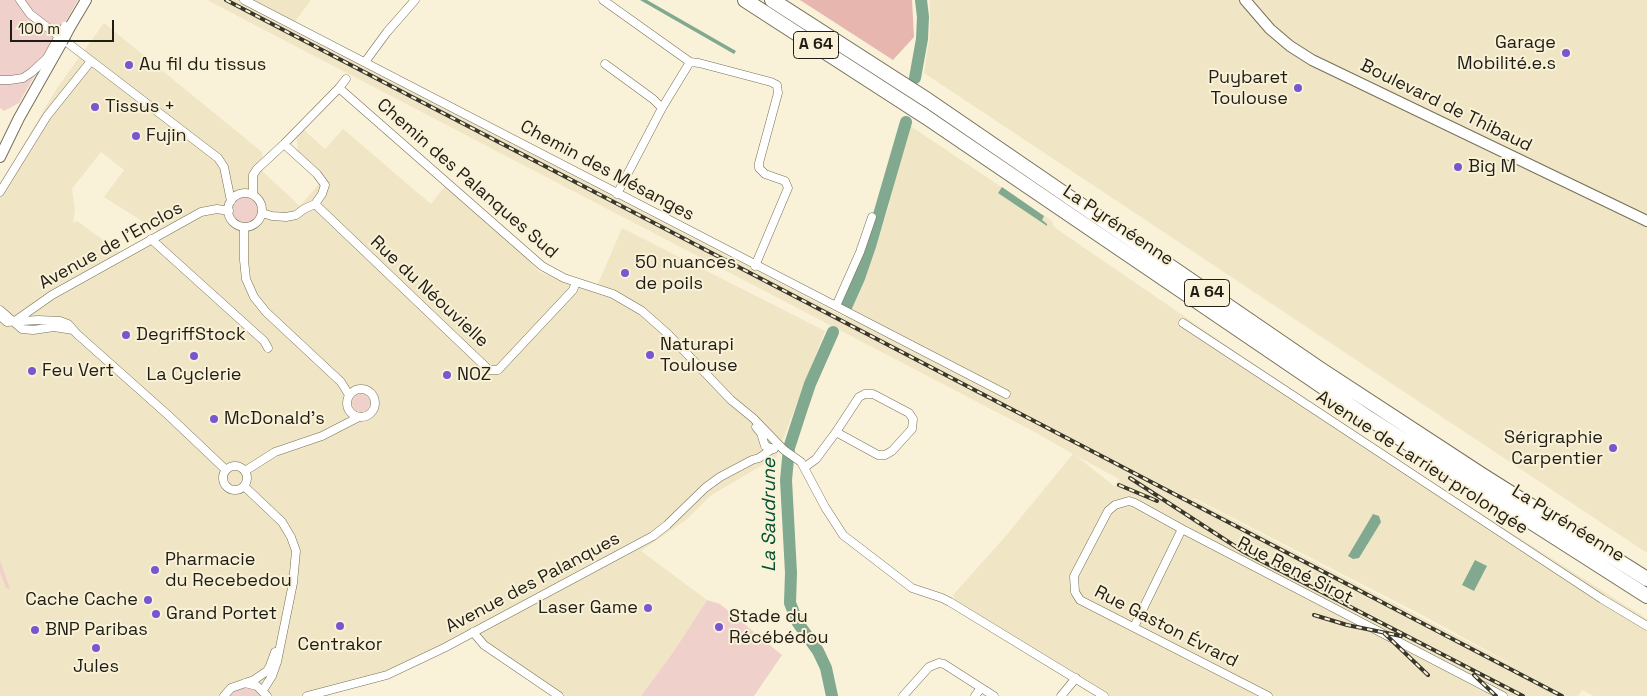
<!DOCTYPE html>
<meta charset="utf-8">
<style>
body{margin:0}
#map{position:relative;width:1647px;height:696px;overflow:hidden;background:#f9f2d8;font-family:"Space Grotesk",sans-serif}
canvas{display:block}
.scale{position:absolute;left:10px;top:20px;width:104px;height:22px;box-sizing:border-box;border:2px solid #201d14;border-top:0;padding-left:6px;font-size:15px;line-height:18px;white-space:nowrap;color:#201d14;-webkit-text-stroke:4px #f9f2d8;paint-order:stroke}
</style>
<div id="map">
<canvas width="1647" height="696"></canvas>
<div class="scale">100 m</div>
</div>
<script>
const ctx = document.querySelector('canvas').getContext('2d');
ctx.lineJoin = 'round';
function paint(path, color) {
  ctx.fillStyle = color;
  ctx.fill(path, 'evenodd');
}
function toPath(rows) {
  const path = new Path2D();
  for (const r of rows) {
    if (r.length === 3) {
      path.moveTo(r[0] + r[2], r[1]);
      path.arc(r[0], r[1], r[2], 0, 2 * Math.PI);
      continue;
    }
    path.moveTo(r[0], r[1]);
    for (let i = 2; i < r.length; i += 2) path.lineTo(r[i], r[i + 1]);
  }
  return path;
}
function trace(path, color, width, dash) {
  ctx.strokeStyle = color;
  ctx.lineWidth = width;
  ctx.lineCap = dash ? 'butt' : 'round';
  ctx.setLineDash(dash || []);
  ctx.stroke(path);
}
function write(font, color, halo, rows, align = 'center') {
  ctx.font = font + ' "Space Grotesk",sans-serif';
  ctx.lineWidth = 4;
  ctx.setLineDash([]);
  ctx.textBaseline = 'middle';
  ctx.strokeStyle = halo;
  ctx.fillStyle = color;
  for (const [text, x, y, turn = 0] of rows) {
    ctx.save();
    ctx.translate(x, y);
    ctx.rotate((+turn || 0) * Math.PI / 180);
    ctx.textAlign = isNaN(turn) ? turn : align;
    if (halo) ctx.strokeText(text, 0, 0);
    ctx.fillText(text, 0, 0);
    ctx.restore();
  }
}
paint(toPath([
 [207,0,311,0,290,28,845,317,855,300,868,269,888,209,909,125,1052,221,1054,227,1245,358,1430,481,1647,619,1647,696,1594,696,1582,690,1578,696,1110,696,955,600,953,595,1004,538,1073,454,1033,431],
 [1075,455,1119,479,1115,486,1114,486],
 [1194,498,1424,616,1526,672,1193,499],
 [930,0,1647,0,1647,553,924,73,930,34],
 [104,23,262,152,263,172,300,206,325,177,298,151,297,138,304,130,325,149,343,129,431,204,446,185,515,243,538,271,562,281,595,291,622,228,825,331,776,457,710,496,686,520,641,551,707,600,674,651,641,696,559,696,473,632,387,675,325,692,330,696,0,696,0,184,57,88],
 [101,152,124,170,104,197,158,231,121,253,77,221,73,223,75,210,72,189]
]), '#f0e6c5');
paint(toPath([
 [0,0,78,0,19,103,4,111,0,108],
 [245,209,14],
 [361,403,9],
 [0,560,10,589,6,588,0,572],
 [707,600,720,604,782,655,754,696,641,696,674,651],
 [244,688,251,688,262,696,230,696,237,690]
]), '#f0d0cb');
paint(toPath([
 [800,0,912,0,914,37,893,60]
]), '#e7b6ae');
paint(toPath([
 [640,0,647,0,736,51,734,54],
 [1002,187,1044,216,1042,220,1047,224,1047,226,998,193],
 [1373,514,1379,516,1381,522,1359,558,1353,559,1348,556],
 [1475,560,1487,566,1474,591,1462,585]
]), '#80a990');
trace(toPath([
 [915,78,922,39,923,17,921,0],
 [846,307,859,278,870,246,906,122],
 [832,696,826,668,818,651,798,623,790,603,791,573,786,480,789,448,800,414,810,384,833,332]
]), '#80a990', 12);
const street = toPath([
 [20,0,30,14,218,158,224,167,231,201],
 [244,0,1006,394],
 [603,0,690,62,662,108,617,194],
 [365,62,387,32,415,0],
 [690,62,699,63,771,82,777,85,778,93,759,163,759,168,765,174,785,181,788,188,755,266],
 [605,64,653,99,662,108],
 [0,80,10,80,23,78,32,72,47,58,58,38],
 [339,88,542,266,564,278,613,294,642,311,668,334,731,400,753,418,784,450,801,462,825,507,843,535,912,588,942,598,950,602,1104,696],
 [284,144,317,174,325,185,322,194,315,204,489,370,498,370,573,290,576,282],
 [0,192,47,116,91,61],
 [245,210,17],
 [253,195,253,175,257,169,284,144,339,88,346,79],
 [262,213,272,216,286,217,296,215,304,209,315,204],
 [244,227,244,260,246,279,254,297,266,312,341,382,349,395],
 [151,239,264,341,268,348],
 [836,306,860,252,872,217],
 [0,310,22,329,33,330,54,327,73,330],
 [0,316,7,322,38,320,60,321,68,324,77,334,168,415,226,470],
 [15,321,52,295,201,212,217,209,229,211],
 [1183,323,1602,599,1647,626],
 [361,403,14],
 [865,394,873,394,909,413,913,419,912,429,892,451,885,455,878,455,836,432,859,397,865,394],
 [756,427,761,433,765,446,774,449],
 [235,478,12],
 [805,467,816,459,836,432],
 [245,471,275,452,322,436,359,417],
 [244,486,282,522,291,537,296,551,293,583,277,662,272,676,263,690],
 [1134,627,1182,529],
 [473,632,484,645,559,696],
 [245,683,257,686,267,696],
 [224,696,231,688,254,680,267,671,270,666,275,652],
 [307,696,387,675,444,648,653,536,667,525,705,488,720,477,752,460,759,458,772,449],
 [903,696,929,667,939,663,944,664,994,696],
 [975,696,981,688],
 [1061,696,1076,678],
 [1268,696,1080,600,1075,592,1074,576,1108,511,1115,505,1129,501,1135,503,1182,529,1503,696]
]);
const secondary = toPath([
 [1245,0,1270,29,1290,46,1312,60,1647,221],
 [70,27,86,0],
 [0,157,19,118,62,42]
]);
const highway = toPath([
 [745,0,926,117,1370,419,1647,596],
 [772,0,929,101,1320,369,1482,475,1647,579]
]);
trace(street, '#767059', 9);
trace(secondary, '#767059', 12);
trace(highway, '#767059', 16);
trace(street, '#fff', 8);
trace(secondary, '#fff', 10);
trace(highway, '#fff', 14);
const rail = toPath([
 [226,0,1562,696],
 [1130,478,1244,552,1523,696],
 [1119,485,1157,501],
 [1314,615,1347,625,1401,636],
 [1384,633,1428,675],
 [1474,675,1496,696]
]);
trace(rail, '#39362b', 4);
trace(rail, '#f9f2d8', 2, [5.5]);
const streetBridge = toPath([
 [58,38,65,26]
]);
const secondaryBridge = toPath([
 [62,42,70,27]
]);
trace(streetBridge, '#767059', 9, []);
trace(secondaryBridge, '#767059', 12, []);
trace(streetBridge, '#fff', 8);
trace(secondaryBridge, '#fff', 10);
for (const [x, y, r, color] of [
 [1566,53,5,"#7756d0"],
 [129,65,5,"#7756d0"],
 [1298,88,5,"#7756d0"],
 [95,107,5,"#7756d0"],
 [136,136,5,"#7756d0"],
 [1458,167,5,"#7756d0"],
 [625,273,5,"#7756d0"],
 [126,335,5,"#7756d0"],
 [650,355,5,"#7756d0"],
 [194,356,5,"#7756d0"],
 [32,371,5,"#7756d0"],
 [447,375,5,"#7756d0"],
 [214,419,5,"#7756d0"],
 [1613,448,5,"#7756d0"],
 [155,570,5,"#7756d0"],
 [148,600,5,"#7756d0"],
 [648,608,5,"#7756d0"],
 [156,614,5,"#7756d0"],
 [340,626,5,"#7756d0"],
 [719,627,5,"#7756d0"],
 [35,630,5,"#7756d0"],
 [96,648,5,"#7756d0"]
]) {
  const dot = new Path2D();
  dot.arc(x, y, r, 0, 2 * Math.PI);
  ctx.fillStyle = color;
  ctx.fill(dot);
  trace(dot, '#f9f2d8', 2);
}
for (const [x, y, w] of [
 [816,45,45],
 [1207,293,45]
]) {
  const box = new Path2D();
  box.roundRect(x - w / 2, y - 13.5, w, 27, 4);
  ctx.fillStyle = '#f9f2d8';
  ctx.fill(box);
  trace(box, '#201d14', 1);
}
write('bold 16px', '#201d14', null, [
 ["A 64",816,45],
 ["A 64",1207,293]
]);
write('18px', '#201d14', '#f9f2d8', [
 ["Garage",1556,43,"right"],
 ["Mobilité.e.s",1556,64,"right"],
 ["Au fil du tissus",139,65],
 ["Puybaret",1288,78,"right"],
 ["Toulouse",1288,99,"right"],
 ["Tissus +",105,107],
 ["Fujin",146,136],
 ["Big M",1468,167],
 ["50 nuances",635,263],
 ["de poils",635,284],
 ["DegriffStock",136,335],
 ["Naturapi",660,345],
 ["Toulouse",660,366],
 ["Feu Vert",42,371],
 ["La Cyclerie",194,375,"center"],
 ["NOZ",457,375],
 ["McDonald's",224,419],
 ["Sérigraphie",1603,438,"right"],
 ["Carpentier",1603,459,"right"],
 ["Pharmacie",165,560],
 ["du Recebedou",165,581],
 ["Cache Cache",138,600,"right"],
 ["Laser Game",638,608,"right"],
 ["Grand Portet",166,614],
 ["Stade du",729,617],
 ["Récébédou",729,638],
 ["BNP Paribas",45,630],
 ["Centrakor",340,645,"center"],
 ["Jules",96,667,"center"]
], 'left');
write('18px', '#201d14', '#f9f2d8', [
 ["Boulevard de Thibaud",1446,106,26],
 ["Chemin des Mésanges",607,171,28],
 ["Chemin des Palanques Sud",467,179,41],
 ["La Pyrénéenne",1118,226,34],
 ["Avenue de l'Enclos",111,246,-29],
 ["Rue du Néouvielle",429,292,43],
 ["Avenue de Larrieu prolongée",1422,463,33],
 ["La Pyrénéenne",1568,524,32],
 ["Rue René Sirot",1295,571,27],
 ["Avenue des Palanques",533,583,-28],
 ["Rue Gaston Évrard",1166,627,27]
]);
write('italic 19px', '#025030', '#f9f2d8', [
 ["La Saudrune",770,515,-90]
]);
</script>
